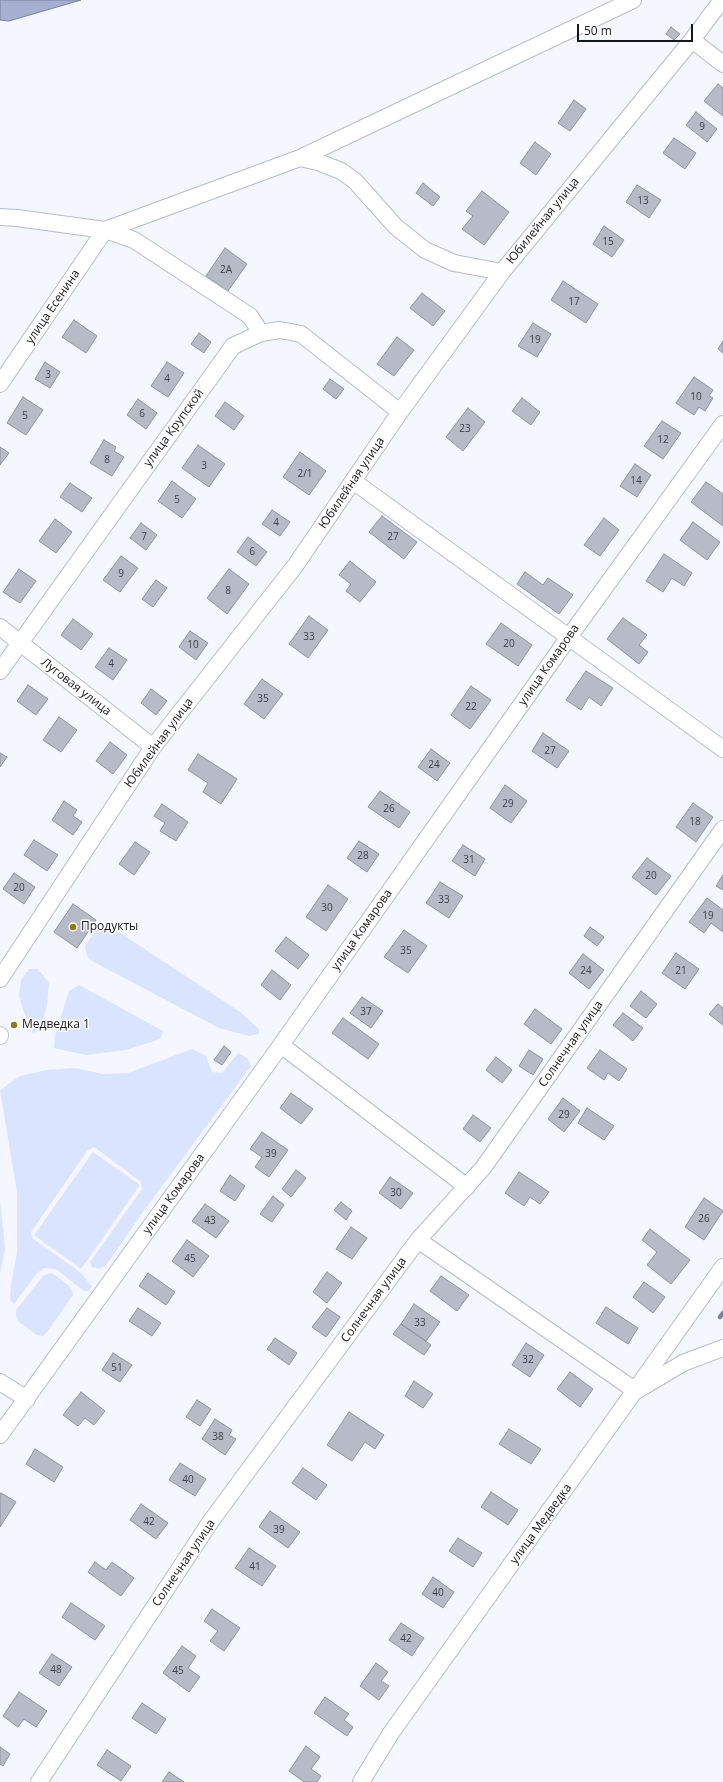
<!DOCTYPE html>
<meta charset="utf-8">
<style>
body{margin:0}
#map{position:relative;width:723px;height:1782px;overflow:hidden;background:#f4f7ff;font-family:"Open Sans",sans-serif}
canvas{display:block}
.scale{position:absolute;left:577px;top:24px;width:116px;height:18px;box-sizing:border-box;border:2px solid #16171c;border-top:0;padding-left:5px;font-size:12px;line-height:14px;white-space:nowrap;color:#16171c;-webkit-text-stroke:3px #fff;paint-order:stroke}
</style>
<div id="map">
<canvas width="723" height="1782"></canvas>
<div class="scale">50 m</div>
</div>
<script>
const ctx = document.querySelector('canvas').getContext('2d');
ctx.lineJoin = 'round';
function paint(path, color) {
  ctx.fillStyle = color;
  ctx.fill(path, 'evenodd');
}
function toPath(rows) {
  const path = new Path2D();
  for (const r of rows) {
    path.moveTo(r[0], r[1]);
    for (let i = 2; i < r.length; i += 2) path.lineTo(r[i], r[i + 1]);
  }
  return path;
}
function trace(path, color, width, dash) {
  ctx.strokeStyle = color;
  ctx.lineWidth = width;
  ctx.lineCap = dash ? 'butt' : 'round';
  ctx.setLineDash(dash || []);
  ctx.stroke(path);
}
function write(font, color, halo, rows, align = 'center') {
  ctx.font = font + ' "Open Sans",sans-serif';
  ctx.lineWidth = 3;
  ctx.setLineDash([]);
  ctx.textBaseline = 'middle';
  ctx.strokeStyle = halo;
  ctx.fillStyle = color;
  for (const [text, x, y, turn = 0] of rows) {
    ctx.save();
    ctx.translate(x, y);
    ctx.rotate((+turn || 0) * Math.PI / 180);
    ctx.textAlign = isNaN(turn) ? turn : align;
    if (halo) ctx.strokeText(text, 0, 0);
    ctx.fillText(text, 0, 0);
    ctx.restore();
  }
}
paint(toPath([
 [106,925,119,932,240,1012,259,1029,259,1034,249,1036,219,1028,92,961,87,956,85,946,95,931],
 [29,969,38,969,49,983,47,1006,40,1029,33,1033,24,1012,19,996,21,980],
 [79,985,163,1031,160,1039,126,1050,86,1055,54,1048,55,1036,69,991],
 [192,1049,206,1056,212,1072,222,1073,238,1053,247,1058,251,1066,145,1209,107,1264,100,1269,92,1267,90,1262,142,1189,141,1182,94,1147,88,1150,31,1232,32,1238,80,1272,92,1286,89,1291,84,1291,56,1269,45,1268,37,1273,14,1304,10,1300,11,1284,17,1253,17,1192,0,1090,20,1076,47,1070,75,1068,103,1074,128,1073],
 [93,1152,140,1185,81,1269,34,1235],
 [0,1199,5,1249,0,1273],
 [50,1273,55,1275,69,1286,72,1290,73,1295,47,1332,43,1336,37,1335,19,1322,16,1316,16,1310,43,1276]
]), '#dae4ff');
const water = toPath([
 [0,0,81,0,9,21,0,20,0,0]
]);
paint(water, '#a4afd1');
trace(water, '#79819b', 1);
trace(toPath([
 [720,1317,723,1313]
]), '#79819b', 4.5);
const building = toPath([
 [671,27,680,34,674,40,666,34,671,27],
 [718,84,723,88,723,116,704,101,718,84],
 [574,100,586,109,570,131,558,123,574,100],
 [696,112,717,129,707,142,686,125,696,112],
 [674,138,696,153,685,169,663,153,674,138],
 [535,142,551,154,536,175,520,163,535,142],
 [423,183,440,197,433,206,416,193,423,183],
 [637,185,661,200,649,218,626,202,637,185],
 [482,191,509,212,484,245,462,229,473,216,466,211,482,191],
 [604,226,624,240,612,257,593,244,604,226],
 [225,248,247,264,228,291,206,276,225,248],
 [563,281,598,304,586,323,551,300,563,281],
 [422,293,445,311,433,326,410,308,422,293],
 [74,320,97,336,86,353,62,337,74,320],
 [533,323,551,334,537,357,518,346,533,323],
 [199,333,211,342,204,353,191,344,199,333],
 [397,337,414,350,394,376,377,364,397,337],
 [723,341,723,353,718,349,723,341],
 [45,362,60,372,50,388,35,379,45,362],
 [167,362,184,373,168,397,151,386,167,362],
 [694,377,713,390,709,396,713,398,705,411,699,407,694,415,676,403,694,377],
 [330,379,344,389,336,399,323,389,330,379],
 [23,397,43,410,26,435,7,423,23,397],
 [522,398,540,412,531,425,512,411,522,398],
 [138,399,157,413,146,429,127,415,138,399],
 [225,402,244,416,234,430,215,416,225,402],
 [468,408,485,422,463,451,446,437,468,408],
 [662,421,681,433,663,459,644,446,662,421],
 [104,440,116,447,114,451,124,457,112,476,90,463,104,440],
 [198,445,225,464,209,487,182,468,198,445],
 [0,447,9,453,0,465,0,447],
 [300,452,326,471,309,495,283,477,300,452],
 [635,464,651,475,637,497,620,486,635,464],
 [172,481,196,499,182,518,158,501,172,481],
 [706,482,723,494,723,526,691,502,706,482],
 [70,483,92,498,82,512,60,497,70,483],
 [272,510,290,522,280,536,262,524,272,510],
 [382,516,417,542,404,559,369,532,382,516],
 [604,518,619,530,600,556,584,545,604,518],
 [55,519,72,532,56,553,39,541,55,519],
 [693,522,720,542,707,560,680,540,693,522],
 [141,523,157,535,146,550,130,538,141,523],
 [248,537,267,552,256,566,237,552,248,537],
 [664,554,692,573,684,586,672,578,663,592,646,581,664,554],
 [121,556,138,568,120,592,103,580,121,556],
 [350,561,376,582,360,602,346,591,351,584,339,575,350,561],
 [19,569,36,581,20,603,3,592,19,569],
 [229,569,249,584,227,614,207,598,229,569],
 [525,572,543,585,548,578,573,595,559,614,517,584,525,572],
 [156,580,167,588,153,607,142,599,156,580],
 [309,616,328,630,308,658,289,644,309,616],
 [623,618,647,635,639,645,648,652,639,664,607,639,623,618],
 [73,619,93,634,81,650,61,635,73,619],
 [501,623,532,645,518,666,486,644,501,623],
 [190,631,208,643,196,660,179,647,190,631],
 [109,648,127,660,113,680,95,667,109,648],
 [586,671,613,688,601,706,589,697,581,710,566,700,586,671],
 [262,679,283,694,264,719,244,704,262,679],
 [28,685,48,699,36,715,17,701,28,685],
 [471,686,491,700,470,729,451,715,471,686],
 [151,689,167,701,156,715,141,703,151,689],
 [59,717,77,730,61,752,43,740,59,717],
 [543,733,569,751,557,768,532,751,543,733],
 [110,742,127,755,113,774,96,761,110,742],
 [431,749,450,763,437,781,418,767,431,749],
 [0,753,7,757,0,767,0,753],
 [198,754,237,779,221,804,203,792,208,783,188,770,198,754],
 [505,785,527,801,511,823,490,808,505,785],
 [380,791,410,812,399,828,368,807,380,791],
 [64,801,77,810,73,816,82,822,73,835,52,820,64,801],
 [693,803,713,817,696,842,676,827,693,803],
 [162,804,188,822,176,841,160,831,165,823,154,816,162,804],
 [34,840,58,855,47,871,24,855,34,840],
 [359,841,379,854,367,872,347,858,359,841],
 [135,842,150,852,134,875,119,864,135,842],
 [463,845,485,859,475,876,452,861,463,845],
 [647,858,671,876,656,895,632,877,647,858],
 [14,873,35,887,24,904,3,889,14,873],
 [723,875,723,890,716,886,723,875],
 [440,882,463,896,449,918,426,903,440,882],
 [328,885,348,899,326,931,306,917,328,885],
 [707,898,723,910,723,932,711,923,704,933,689,922,707,898],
 [73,904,96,920,77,948,54,932,73,904],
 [590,927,604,937,597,946,584,936,590,927],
 [404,930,427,946,408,973,384,957,404,930],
 [286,937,309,955,298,969,275,951,286,937],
 [676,953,699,969,685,989,662,973,676,953],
 [583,954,604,970,589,989,569,973,583,954],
 [272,970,291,985,280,1000,261,985,272,970],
 [641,991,657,1004,646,1018,630,1006,641,991],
 [362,997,383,1011,371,1028,350,1013,362,997],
 [718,1004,723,1008,723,1025,709,1014,718,1004],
 [535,1009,562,1029,551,1044,524,1024,535,1009],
 [623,1013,643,1028,633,1041,613,1025,623,1013],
 [343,1018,379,1044,368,1059,332,1033,343,1018],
 [224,1046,231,1052,222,1065,214,1060,224,1046],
 [529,1050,543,1059,533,1075,519,1066,529,1050],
 [600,1050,627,1069,619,1081,608,1073,604,1080,587,1068,600,1050],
 [496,1057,512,1070,502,1083,486,1070,496,1057],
 [291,1093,313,1109,301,1124,280,1108,291,1093],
 [563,1098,580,1111,564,1132,548,1119,563,1098],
 [587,1108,614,1126,604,1140,578,1123,587,1108],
 [473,1115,491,1128,480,1142,463,1129,473,1115],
 [262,1132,288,1150,269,1177,255,1167,262,1157,250,1149,262,1132],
 [296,1170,306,1178,291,1197,282,1189,296,1170],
 [519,1172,549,1192,540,1204,530,1197,524,1206,505,1193,519,1172],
 [230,1175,245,1186,235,1201,220,1191,230,1175],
 [390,1177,413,1193,401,1209,379,1193,390,1177],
 [273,1196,284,1205,272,1222,260,1214,273,1196],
 [704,1198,723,1211,704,1240,685,1227,704,1198],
 [341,1202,352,1211,346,1220,334,1210,341,1202],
 [205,1204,229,1221,216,1238,192,1221,205,1204],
 [351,1227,367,1238,352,1259,336,1249,351,1227],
 [650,1229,690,1260,671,1284,647,1265,657,1252,642,1240,650,1229],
 [187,1240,209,1256,193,1277,172,1261,187,1240],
 [327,1272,342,1283,327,1303,313,1292,327,1272],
 [148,1273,175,1292,166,1305,139,1286,148,1273],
 [441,1276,469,1295,457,1311,430,1291,441,1276],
 [644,1282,665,1297,653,1313,633,1297,644,1282],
 [414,1304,440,1322,426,1341,401,1324,414,1304],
 [606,1307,638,1328,628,1344,596,1323,606,1307],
 [138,1308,161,1323,152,1336,129,1321,138,1308],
 [327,1308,340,1317,326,1337,312,1327,327,1308],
 [401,1324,431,1345,424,1355,393,1334,401,1324],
 [275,1338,297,1353,289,1365,267,1349,275,1338],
 [526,1343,544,1355,530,1377,512,1365,526,1343],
 [113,1353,132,1365,120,1382,102,1370,113,1353],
 [570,1372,593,1389,580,1407,557,1389,570,1372],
 [414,1381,433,1394,423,1408,405,1396,414,1381],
 [81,1392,105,1411,94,1425,85,1418,78,1426,63,1415,81,1392],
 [197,1400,211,1409,200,1426,186,1417,197,1400],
 [349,1412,384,1435,375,1449,365,1442,352,1461,327,1445,349,1412],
 [215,1419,232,1430,229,1435,236,1439,225,1455,202,1439,215,1419],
 [509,1429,541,1449,531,1464,499,1444,509,1429],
 [35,1449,63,1467,54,1482,26,1464,35,1449],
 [180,1463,206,1479,195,1496,169,1480,180,1463],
 [303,1468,327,1485,316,1500,292,1483,303,1468],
 [491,1492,518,1510,508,1525,481,1507,491,1492],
 [1,1493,16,1502,0,1527,0,1494,1,1493],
 [141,1504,168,1523,156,1539,130,1520,141,1504],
 [270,1511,300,1532,288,1548,259,1527,270,1511],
 [458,1538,482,1553,473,1567,449,1551,458,1538],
 [249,1548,276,1566,262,1586,235,1568,249,1548],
 [95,1562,106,1570,112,1562,134,1578,121,1596,88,1572,95,1562],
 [433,1577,454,1592,443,1608,422,1594,433,1577],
 [71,1603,105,1626,95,1640,62,1617,71,1603],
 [212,1609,240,1628,224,1651,210,1641,218,1631,204,1621,212,1609],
 [401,1623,424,1638,412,1656,389,1640,401,1623],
 [182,1646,196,1656,188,1668,200,1677,189,1692,163,1673,182,1646],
 [52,1654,72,1667,59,1686,39,1673,52,1654],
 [376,1663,388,1672,381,1681,389,1686,379,1700,360,1686,376,1663],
 [19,1692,47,1711,36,1727,24,1719,18,1727,3,1716,19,1692],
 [325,1697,349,1714,344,1720,353,1727,347,1736,314,1713,325,1697],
 [142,1703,166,1719,156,1734,132,1718,142,1703],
 [306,1746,320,1757,311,1769,321,1776,317,1782,304,1782,289,1771,306,1746],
 [0,1747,10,1754,3,1766,0,1764,0,1747],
 [107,1750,131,1766,121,1781,97,1765,107,1750],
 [169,1772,184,1782,162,1782,169,1772]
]);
paint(building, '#b6bbc7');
trace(building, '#8e929e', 1);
const minor = toPath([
 [692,40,723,64],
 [300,158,318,162,341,171,355,181,396,227,425,250,454,263,502,272],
 [0,217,17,218,105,230,134,240,250,316,261,333],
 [0,384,105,230,300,158,633,0],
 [353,481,723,749],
 [0,627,153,747],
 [0,671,233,346,261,333,280,330,301,334,400,412],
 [0,979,153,747,295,566,400,412,502,272,692,40,722,0],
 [0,1035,0,1036],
 [281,1045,467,1187],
 [418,1240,636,1391,683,1363,723,1348],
 [0,1382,27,1399],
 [0,1435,281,1045,569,637,723,424],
 [39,1782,211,1521,418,1240,483,1168,723,829],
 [361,1782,391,1733,723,1267]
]);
trace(minor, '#b8bcc9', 18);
trace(minor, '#fff', 16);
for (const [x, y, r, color] of [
 [73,927,4,"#93771e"],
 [14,1025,4,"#93771e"]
]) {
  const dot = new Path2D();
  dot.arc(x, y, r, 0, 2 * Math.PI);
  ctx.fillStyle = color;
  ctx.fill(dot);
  trace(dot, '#fff', 1.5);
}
write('10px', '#3e4047', null, [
 ["9",702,127],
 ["13",643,201],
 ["15",608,242],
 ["2А",226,270],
 ["17",574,302],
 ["19",535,340],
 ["3",48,375],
 ["4",167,379],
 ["10",696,397],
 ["6",142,414],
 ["5",25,416],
 ["23",465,429],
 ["12",663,440],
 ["8",107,460],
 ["3",204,466],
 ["2/1",305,474],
 ["14",636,481],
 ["5",177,500],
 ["4",276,523],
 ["7",144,537],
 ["27",393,537],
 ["6",252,552],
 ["9",121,574],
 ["8",228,591],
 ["33",309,637],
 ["20",509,644],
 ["10",193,645],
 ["4",111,664],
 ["35",263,699],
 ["22",471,707],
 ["27",550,751],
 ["24",434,765],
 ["29",508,804],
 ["26",389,809],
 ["18",695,822],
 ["28",363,856],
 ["31",469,860],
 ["20",651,876],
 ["20",19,888],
 ["33",444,900],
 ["30",327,908],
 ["19",708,916],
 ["35",406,951],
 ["24",586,971],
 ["21",681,971],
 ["37",366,1012],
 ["29",564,1115],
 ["39",271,1154],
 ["30",396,1193],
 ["26",704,1219],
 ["43",210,1221],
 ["45",190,1259],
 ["33",420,1323],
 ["32",528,1360],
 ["51",117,1368],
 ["38",218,1437],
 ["40",188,1480],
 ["42",149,1522],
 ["39",279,1530],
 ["41",255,1567],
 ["40",438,1593],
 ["42",406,1639],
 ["48",56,1670],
 ["45",178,1671]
]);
write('12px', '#16171c', '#fff', [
 ["Юбилейная улица",543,221,-51],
 ["улица Есенина",53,307,-56],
 ["улица Крупской",174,428,-54],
 ["Юбилейная улица",352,483,-56],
 ["улица Комарова",549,665,-55],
 ["Луговая улица",76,687,38],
 ["Юбилейная улица",159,743,-54],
 ["улица Комарова",362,930,-55],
 ["Солнечная улица",571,1044,-55],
 ["улица Комарова",174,1194,-54],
 ["Солнечная улица",374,1300,-54],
 ["улица Медведка",541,1524,-54],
 ["Солнечная улица",184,1563,-56]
]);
write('12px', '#16171c', '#fff', [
 ["Продукты",81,927],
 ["Медведка 1",22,1025]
], 'left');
</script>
